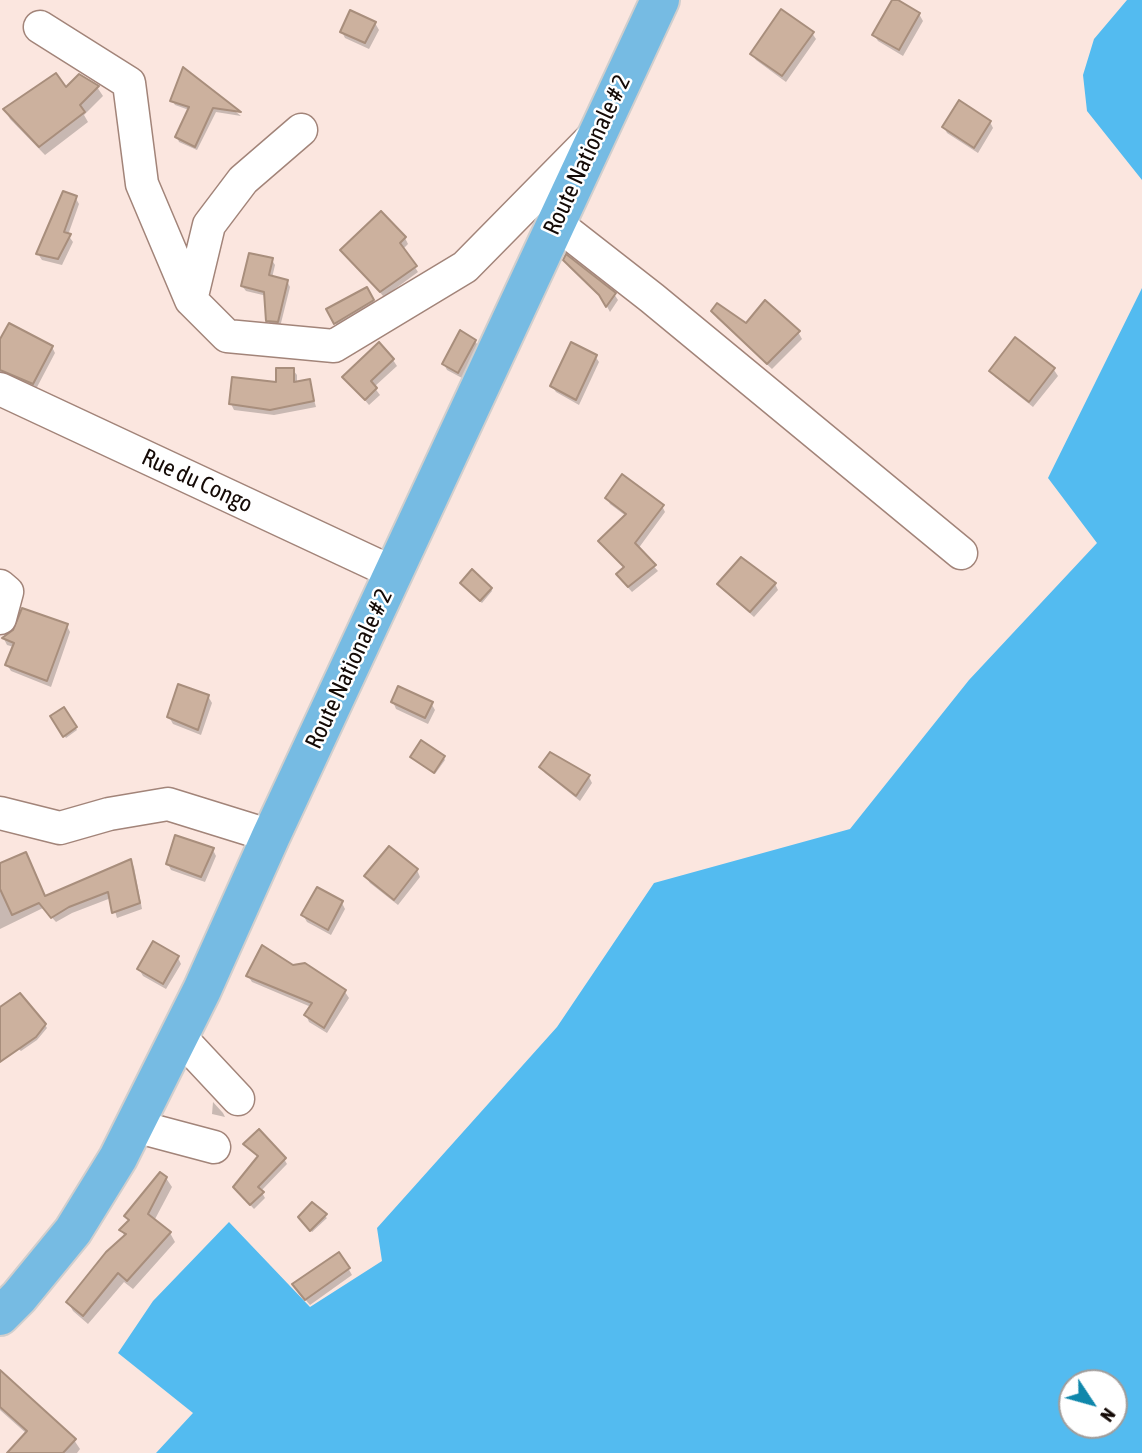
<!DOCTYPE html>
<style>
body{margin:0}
#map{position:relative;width:1142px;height:1453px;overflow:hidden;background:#fbe6df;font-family:"Asap Condensed",sans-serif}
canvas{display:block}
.north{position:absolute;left:1058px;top:1369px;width:70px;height:70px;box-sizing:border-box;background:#fff;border:2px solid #a19d9b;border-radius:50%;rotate:126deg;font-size:19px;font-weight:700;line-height:28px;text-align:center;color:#140a06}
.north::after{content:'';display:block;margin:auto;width:24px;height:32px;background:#0f87ab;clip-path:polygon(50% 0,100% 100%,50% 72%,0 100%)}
</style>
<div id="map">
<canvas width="1142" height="1453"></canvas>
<div class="north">N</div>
</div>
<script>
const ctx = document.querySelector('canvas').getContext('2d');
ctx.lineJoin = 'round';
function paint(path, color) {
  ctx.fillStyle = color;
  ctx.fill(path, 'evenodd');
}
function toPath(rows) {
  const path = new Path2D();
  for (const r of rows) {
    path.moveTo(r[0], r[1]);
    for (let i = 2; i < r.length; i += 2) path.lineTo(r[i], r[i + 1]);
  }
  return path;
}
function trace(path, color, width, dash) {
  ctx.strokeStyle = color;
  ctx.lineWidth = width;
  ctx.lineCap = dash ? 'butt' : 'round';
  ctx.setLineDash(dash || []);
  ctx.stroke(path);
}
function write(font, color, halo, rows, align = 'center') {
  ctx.font = font + ' "Asap Condensed",sans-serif';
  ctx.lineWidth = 5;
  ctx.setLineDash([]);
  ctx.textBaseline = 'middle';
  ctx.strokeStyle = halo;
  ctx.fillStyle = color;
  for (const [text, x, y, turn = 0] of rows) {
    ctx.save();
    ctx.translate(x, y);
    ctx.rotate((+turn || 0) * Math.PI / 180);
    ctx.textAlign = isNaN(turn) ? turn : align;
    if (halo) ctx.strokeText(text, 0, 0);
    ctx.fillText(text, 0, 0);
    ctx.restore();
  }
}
paint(toPath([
 [1127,0,1142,0,1142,180,1087,111,1083,75,1094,39],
 [1142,288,1142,1453,156,1453,193,1413,118,1353,153,1301,229,1222,310,1307,382,1261,377,1228,557,1027,654,883,850,829,969,680,1097,543,1048,478],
 [1114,1383,1114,1425,1072,1425,1072,1383]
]), '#53bbf0');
paint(toPath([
 [894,0,919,14,923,21,903,56,878,41,874,35],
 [375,23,379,30,369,49,345,38,342,32],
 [812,33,816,39,786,82,756,60,752,54],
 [184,70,241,116,216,112,197,150,179,142,177,137,189,110,175,105,172,100],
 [97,87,103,96,84,115,88,122,45,155,10,119,5,110,66,89],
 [990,122,993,128,978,153,947,133,944,127],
 [75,197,79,204,68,235,73,242,62,265,42,260,38,254],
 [405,238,408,244,403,249,418,272,384,297,342,250],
 [272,260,275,265,272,278,287,281,290,287,280,327,271,326,268,321,267,296,246,291,242,286],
 [565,260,614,294,618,300,610,312,604,301,569,267],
 [367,289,377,307,339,330,328,310],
 [713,311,747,325,798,332,802,339,772,369,717,318],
 [1015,340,1054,370,1058,376,1033,407,995,377,991,371],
 [475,341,479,347,462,378,447,370,444,364],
 [0,343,52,347,55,353,36,389,0,372],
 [595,356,599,362,579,405,556,392,552,386],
 [393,360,397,366,374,387,380,395,369,405,345,377],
 [293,370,297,375,297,383,309,381,316,407,274,415,234,410,231,404,278,384],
 [607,498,662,506,665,512,638,549,658,571,632,592,621,580,625,569,601,541,626,516,610,504],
 [719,584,775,584,778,590,754,617,723,590],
 [463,586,491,589,492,591,482,603],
 [67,626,70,632,51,687,11,671,7,665,14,647,7,645,4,639],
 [208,696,212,703,201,735,173,724,169,717],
 [393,702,431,703,435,710,428,724,396,709],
 [63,709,77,730,66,738,52,716],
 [412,757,443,757,445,760,435,774],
 [541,767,589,777,592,783,580,801,545,773],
 [213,850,216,856,205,882,171,870,168,864],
 [131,861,134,867,142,909,117,918,111,898,72,913,56,922,43,908,0,929,0,865,45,898],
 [417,870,420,877,398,905,370,883,366,877],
 [342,903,345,909,331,935,307,922,303,915],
 [178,958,181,964,166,989,143,976,139,969],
 [304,965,345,992,349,998,327,1033,309,1022,306,1015,311,1007,252,982,248,976],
 [0,1007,45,1025,47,1028,37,1040,21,1051,0,1034],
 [213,1102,223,1113,225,1117,212,1114],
 [245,1144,284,1159,287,1164,261,1191,265,1198,254,1209,238,1192,259,1158],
 [166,1178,172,1187,154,1221,170,1233,175,1242,133,1289,124,1282,88,1324,73,1311,68,1302,125,1237,121,1230,130,1222,126,1216],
 [312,1205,327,1218,312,1232,302,1220],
 [348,1268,352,1275,310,1305,298,1291],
 [0,1380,74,1440,80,1449,77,1453,10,1453,27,1434,0,1410]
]), '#0003');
const building = toPath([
 [892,0,898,0,920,13,899,50,872,35,892,0],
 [781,9,814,32,782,76,750,54,781,9],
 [350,10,376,22,365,43,340,32,350,10],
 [183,67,241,112,213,108,195,147,175,137,189,107,170,101,183,67],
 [56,73,66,87,79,74,99,86,80,105,85,112,39,147,3,109,56,73],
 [959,100,991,121,974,148,942,127,959,100],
 [63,191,77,196,64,232,71,234,58,259,36,254,63,191],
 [381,211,406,237,400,243,417,266,380,292,340,250,381,211],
 [249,253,273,258,269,275,288,280,278,322,266,321,264,292,241,286,249,253],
 [566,254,616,293,606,307,599,295,563,260,566,254],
 [367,287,374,300,334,324,326,309,367,287],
 [765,300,800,331,767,364,711,311,717,303,746,323,765,300],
 [9,323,53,346,33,384,0,370,0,339,9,323],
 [460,330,476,340,458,373,442,364,460,330],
 [1015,337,1055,368,1029,402,989,371,1015,337],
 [379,342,394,359,371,381,377,388,365,400,342,377,379,342],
 [571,342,597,355,576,400,550,386,571,342],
 [276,368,294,368,294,382,310,379,314,401,270,410,229,404,232,377,276,382,276,368],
 [622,474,664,505,635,543,656,565,628,587,616,574,624,567,598,541,626,514,605,498,622,474],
 [741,557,776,583,750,612,717,584,741,557],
 [472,569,492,588,480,601,460,583,472,569],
 [22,608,68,624,47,681,5,665,14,643,2,638,13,630,22,608],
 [178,684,209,695,198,730,167,717,178,684],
 [398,686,433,702,425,718,391,702,398,686],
 [64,707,77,727,63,737,50,716,64,707],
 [421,740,445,756,434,773,410,757,421,740],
 [550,752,590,775,576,796,539,767,550,752],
 [175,835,214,848,201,877,166,864,175,835],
 [389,846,418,869,394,900,364,876,389,846],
 [26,852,45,896,131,859,140,903,112,913,108,892,69,907,51,918,39,903,12,915,0,889,0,863,26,852],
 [317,887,343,901,328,930,301,915,317,887],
 [153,941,179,956,163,984,137,969,153,941],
 [262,945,293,965,305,963,346,990,324,1028,304,1015,312,1003,246,976,262,945],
 [20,993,46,1024,36,1037,0,1062,0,1007,20,993],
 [259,1129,286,1158,258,1187,264,1192,250,1205,233,1187,258,1156,243,1144,259,1129],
 [160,1172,167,1177,148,1214,171,1232,127,1281,118,1273,83,1316,66,1302,106,1252,126,1234,119,1230,129,1220,124,1216,160,1172],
 [312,1202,327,1214,310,1231,298,1217,312,1202],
 [339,1252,350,1268,305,1300,292,1284,339,1252],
 [0,1370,76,1439,63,1453,7,1453,27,1431,0,1407,0,1370]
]);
paint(building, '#ccb19e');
trace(building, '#a88e7c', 2);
const minor = toPath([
 [40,27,129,83,142,184,191,300,227,336,334,346,465,267,590,140],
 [556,223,652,298,961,553],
 [191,300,209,225,243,180,301,130],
 [0,389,394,573],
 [0,586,7,592,0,618],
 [0,813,60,828,109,814,168,804,271,836],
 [179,1036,238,1099],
 [135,1126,214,1147]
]);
const major = toPath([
 [0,1316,19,1297,73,1231,118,1158,202,990,271,836,660,0]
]);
trace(minor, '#a28479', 35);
trace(major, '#d0cecd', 42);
trace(minor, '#fff', 32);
trace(major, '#76bbe3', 38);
write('24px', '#140a06', '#fff', [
 ["Route Nationale # 2",587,155,-65],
 ["Rue du Congo",197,481,25],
 ["Route Nationale # 2",349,669,-65]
]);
</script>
